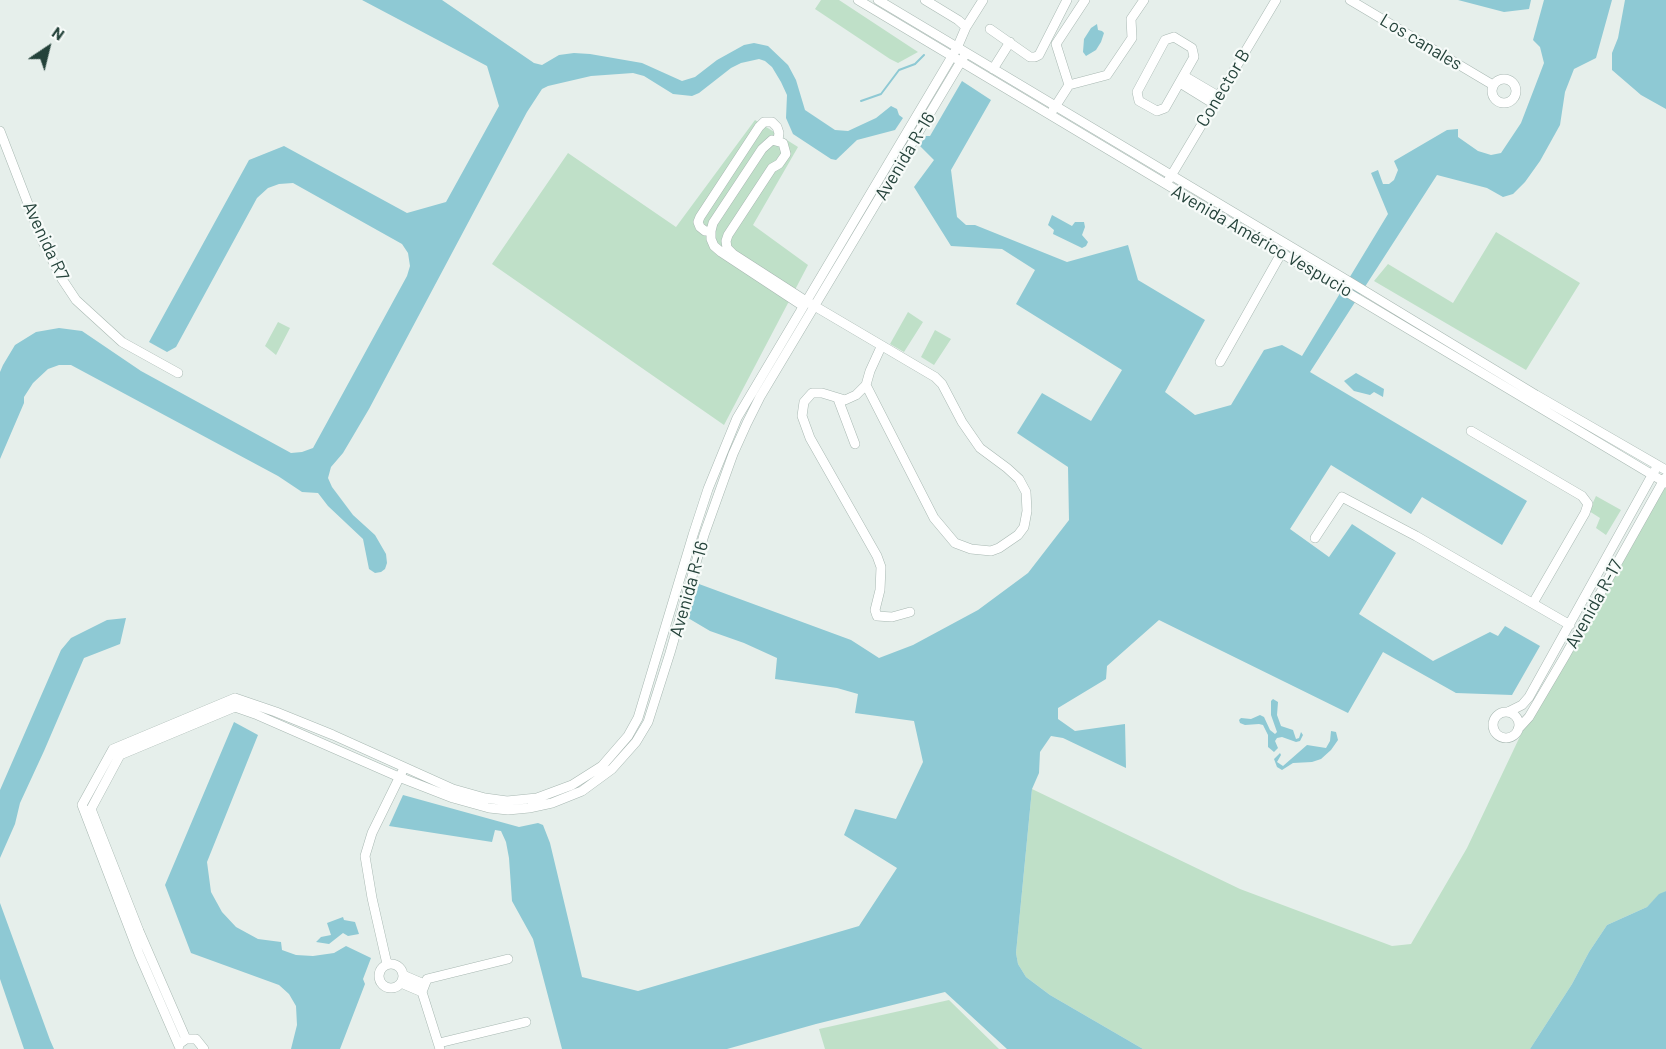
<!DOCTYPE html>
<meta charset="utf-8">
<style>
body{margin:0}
#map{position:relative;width:1666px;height:1049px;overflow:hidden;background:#e6efeb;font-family:Barlow,sans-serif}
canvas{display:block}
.north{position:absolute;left:18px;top:18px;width:60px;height:60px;-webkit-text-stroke:4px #f7fbf9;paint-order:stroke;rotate:35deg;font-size:16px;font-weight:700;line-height:24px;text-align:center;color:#24423a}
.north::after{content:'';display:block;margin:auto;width:21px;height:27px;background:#24423a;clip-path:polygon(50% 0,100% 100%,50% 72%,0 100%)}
</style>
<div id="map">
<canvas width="1666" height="1049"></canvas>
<div class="north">N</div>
</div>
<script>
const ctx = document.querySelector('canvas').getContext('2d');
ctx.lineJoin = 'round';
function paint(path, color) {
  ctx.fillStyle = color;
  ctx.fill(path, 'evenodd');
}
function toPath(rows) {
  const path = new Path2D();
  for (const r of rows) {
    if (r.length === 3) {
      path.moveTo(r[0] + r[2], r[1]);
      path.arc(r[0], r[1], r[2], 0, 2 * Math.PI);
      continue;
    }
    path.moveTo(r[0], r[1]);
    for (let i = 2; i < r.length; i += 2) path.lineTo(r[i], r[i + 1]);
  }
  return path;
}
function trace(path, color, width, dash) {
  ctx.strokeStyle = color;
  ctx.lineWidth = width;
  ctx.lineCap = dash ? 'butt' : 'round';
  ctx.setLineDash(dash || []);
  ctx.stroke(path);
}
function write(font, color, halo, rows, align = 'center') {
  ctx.font = font + ' Barlow,sans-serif';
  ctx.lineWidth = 4.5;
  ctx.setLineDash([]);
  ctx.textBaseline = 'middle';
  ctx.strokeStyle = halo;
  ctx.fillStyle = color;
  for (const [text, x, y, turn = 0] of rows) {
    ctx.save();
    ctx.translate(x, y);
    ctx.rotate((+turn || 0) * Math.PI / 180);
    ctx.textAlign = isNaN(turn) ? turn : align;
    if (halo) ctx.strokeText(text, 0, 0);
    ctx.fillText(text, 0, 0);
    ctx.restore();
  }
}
paint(toPath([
 [821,0,839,0,918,52,898,63,890,59,815,9],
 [755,120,798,147,753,225,808,265,724,425,492,264,568,153,676,227],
 [1496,232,1580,283,1526,370,1374,281,1388,264,1453,303],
 [908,312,923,322,904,352,890,344],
 [278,322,290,328,276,355,265,346],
 [935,330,951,339,934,365,921,357],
 [1666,482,1666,891,1659,895,1647,907,1607,925,1589,952,1572,984,1530,1049,1143,1049,1050,995,1026,977,1018,964,1016,953,1032,789,1240,889,1392,946,1411,944,1467,848,1523,730],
 [1596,496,1621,510,1606,535,1596,528,1600,518,1589,511],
 [949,1000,999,1049,825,1049,819,1029]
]), '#bfe0c8');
paint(toPath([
 [362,0,442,0,534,63,542,65,559,55,574,53,590,54,642,63,682,81,695,77,717,60,744,45,754,43,768,46,788,65,796,80,805,110,835,130,848,131,876,118,891,106,897,109,899,115,903,118,895,130,857,140,836,160,831,159,793,134,786,118,787,95,781,82,772,67,765,61,759,59,741,63,731,68,699,93,692,96,673,94,644,76,633,73,591,76,548,86,542,89,527,112,369,409,343,453,331,467,328,478,332,487,353,515,375,535,386,554,387,563,385,569,381,572,375,573,369,569,363,539,328,506,318,493,302,492,278,476,71,365,59,365,48,369,33,383,24,397,24,403,0,459,0,372,3,365,15,345,36,332,59,328,82,331,141,371,291,453,302,452,313,448,407,276,410,266,408,253,402,244,293,183,279,184,268,188,257,198,176,347,167,352,149,342,249,160,284,146,407,213,446,202,499,106,487,66],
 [1458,0,1531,0,1529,9,1504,12],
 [1544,0,1612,0,1596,58,1574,69,1565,92,1560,125,1540,161,1525,182,1513,194,1503,197,1487,188,1437,175,1310,372,1527,501,1502,545,1422,497,1411,514,1331,465,1290,529,1329,557,1352,524,1396,553,1359,614,1433,661,1490,632,1498,636,1505,626,1540,646,1512,695,1456,693,1383,652,1348,713,1159,620,1107,666,1106,679,1058,708,1058,719,1075,731,1125,724,1126,768,1063,738,1051,736,1040,752,1039,773,1032,789,1016,953,1018,964,1026,977,1050,995,1143,1049,1007,1049,945,992,816,1024,727,1049,562,1049,533,939,512,901,509,858,506,842,501,831,495,830,492,842,389,826,403,795,519,827,538,823,543,825,550,843,582,977,638,991,859,926,897,868,844,835,855,809,896,819,923,762,914,721,855,713,858,694,837,688,775,679,777,658,744,643,710,631,688,618,699,584,851,640,879,658,913,645,978,610,1028,573,1069,520,1068,467,1017,433,1042,393,1091,421,1122,370,1016,304,1035,270,1002,249,951,246,914,187,934,160,920,146,925,136,930,136,962,81,991,100,951,170,957,217,966,225,975,225,1067,262,1128,245,1138,280,1205,320,1165,392,1195,415,1231,405,1264,350,1282,345,1302,356,1388,214,1371,173,1378,170,1383,184,1389,184,1394,180,1398,170,1394,161,1447,130,1458,129,1458,137,1478,151,1491,155,1501,153,1521,123,1544,63,1540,47,1533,40],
 [1625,0,1666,0,1666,109,1641,95,1612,70,1612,53,1618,38],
 [1097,24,1098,30,1102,31,1104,33,1101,42,1096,50,1086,56,1083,52,1084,39,1091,28],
 [1052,215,1072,226,1075,222,1084,222,1085,227,1082,235,1088,242,1086,246,1082,248,1053,234,1054,230,1048,225],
 [1356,373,1384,389,1383,397,1374,392,1370,395,1354,391,1344,381],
 [126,618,120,644,84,658,44,751,20,803,15,824,0,858,0,790,61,650,71,638,107,620],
 [1273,699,1278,702,1277,715,1281,726,1293,730,1296,739,1299,738,1301,732,1303,735,1300,741,1296,742,1282,737,1277,738,1275,741,1278,748,1274,752,1268,747,1268,735,1263,725,1259,724,1245,725,1240,723,1239,720,1241,718,1251,719,1260,715,1264,717,1270,730,1275,734,1277,732,1271,715,1271,701],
 [234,722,258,735,207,862,211,892,222,912,236,927,258,939,281,942,282,950,296,955,313,956,334,953,346,946,371,958,363,979,365,984,340,1049,291,1049,297,1025,296,1006,289,994,279,985,191,953,165,885],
 [1331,731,1336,732,1338,740,1331,750,1321,759,1312,762,1293,763,1282,770,1277,767,1274,759,1280,753,1281,755,1277,762,1283,766,1307,745,1326,748,1330,741],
 [1666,891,1666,1049,1530,1049,1572,984,1589,952,1607,925,1647,907,1659,894],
 [0,903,50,1040,54,1049,24,1049,0,979],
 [343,917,344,920,355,922,359,934,348,936,343,933,329,944,316,942,321,937,331,935,327,923]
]), '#8ec9d4');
trace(toPath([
 [861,101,881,94,899,70,915,64,924,55]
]), '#8ec9d4', 2);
const minor = toPath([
 [858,0,1666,483],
 [878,0,1340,276,1536,395,1666,470],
 [925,0,958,20,966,27],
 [1350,0,1493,85],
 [990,29,1030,57,1035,57,1039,55,1067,0],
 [1174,37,1192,48,1194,57,1165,108,1157,111,1139,101,1137,92,1165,40,1174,37],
 [993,69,1010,42],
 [1184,76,1218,96],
 [1504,91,12],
 [1180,83,1214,104],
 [1069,85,1056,44,1085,0],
 [1053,110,1069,85,1107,75,1132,38,1131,19,1144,0],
 [0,131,42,240,62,279,76,300,122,342,178,373],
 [1168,181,1276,0],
 [711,231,705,231,700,227,698,222,700,217,759,127,764,122,772,122,777,127,779,133,778,140],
 [803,306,721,252,714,246,711,239,711,231,713,223,762,149,772,140,783,143,786,154,779,164,772,168,728,235,726,241,727,248,733,254,806,301,935,377,942,384,962,422,980,448,1007,468,1019,479,1026,492,1027,511,1024,527,1018,535,999,548,991,551,971,549,955,543,934,518,866,385],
 [881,347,870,371,866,385,856,395,845,400,822,393,812,393,804,402,802,416,810,438,877,556,881,567,880,590,875,610,877,616,892,617,910,612],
 [1220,362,1282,252],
 [838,399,855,444],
 [1471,431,1582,496,1588,504,1585,513,1533,603],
 [1315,538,1342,497,1416,536,1570,625],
 [235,698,276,712,333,735,453,789,485,798,507,801,537,798,572,785,602,766,628,736,638,718,693,535,708,489,737,418,957,48,966,27,983,0],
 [235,707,255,714,399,777,453,798,489,808,508,810,529,808,552,803,582,791,612,769,636,742,648,722,670,653,704,535,733,454,747,423,760,397,966,53],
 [1506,725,13],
 [1508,712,1522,705,1529,697,1655,470],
 [1518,729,1529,717,1565,656,1665,478],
 [391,976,12],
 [387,964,372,898,365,856,372,833,402,772],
 [403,975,424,984],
 [401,983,422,992],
 [186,1039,139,931,91,809,120,755,235,707],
 [182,1042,186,1039,196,1039,204,1049],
 [439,1043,526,1022],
 [179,1046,139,954,82,805,113,749,235,698],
 [440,1049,422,992,427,979,508,959]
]);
trace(minor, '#a8b8b2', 10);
trace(minor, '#fff', 9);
write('18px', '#24423a', '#f7fbf9', [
 ["Los canales",1421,42,31],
 ["Conector B",1223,88,-59],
 ["Avenida R-16",905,156,-59],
 ["Avenida R7",46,241,65],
 ["Avenida Américo Vespucio",1262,241,30],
 ["Avenida R-16",689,589,-74],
 ["Avenida R-17",1594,604,-61]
]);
</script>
